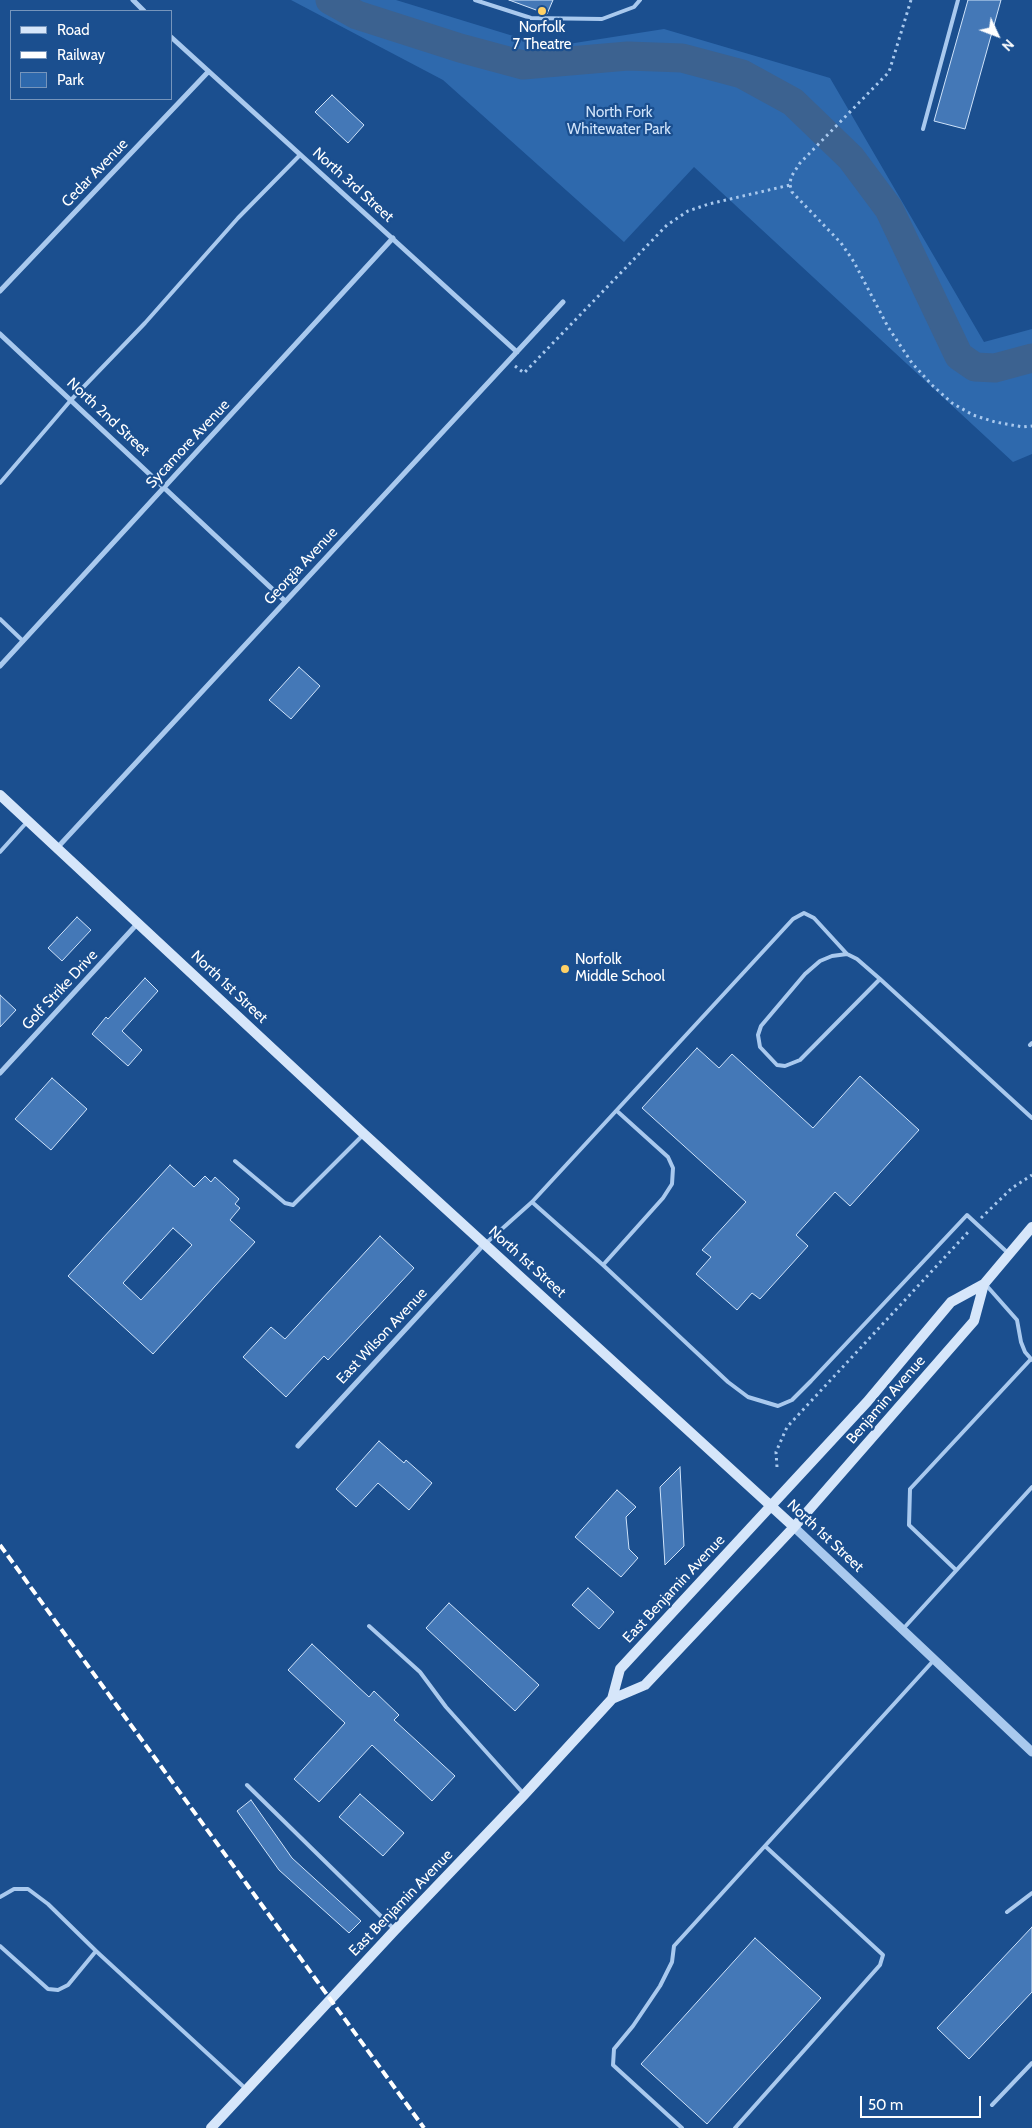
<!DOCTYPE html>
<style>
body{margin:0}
#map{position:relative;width:1032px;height:2128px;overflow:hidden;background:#1b4f8f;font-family:Cabin,sans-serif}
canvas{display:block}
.legend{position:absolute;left:10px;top:10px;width:162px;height:90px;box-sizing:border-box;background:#1b4f8f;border:1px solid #7695bc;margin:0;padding:6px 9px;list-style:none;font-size:15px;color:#fff}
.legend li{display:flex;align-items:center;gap:10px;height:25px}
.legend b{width:25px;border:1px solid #7695bc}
.north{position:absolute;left:972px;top:10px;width:50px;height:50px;-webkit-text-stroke:4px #1b4f8f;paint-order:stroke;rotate:133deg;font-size:14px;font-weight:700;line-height:20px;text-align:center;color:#fff}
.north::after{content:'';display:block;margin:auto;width:18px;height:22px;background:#fff;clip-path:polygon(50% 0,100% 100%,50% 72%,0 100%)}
.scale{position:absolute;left:860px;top:2096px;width:121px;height:22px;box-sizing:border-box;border:2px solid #fff;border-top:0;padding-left:6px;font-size:15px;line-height:18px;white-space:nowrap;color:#fff;-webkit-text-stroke:4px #1b4f8f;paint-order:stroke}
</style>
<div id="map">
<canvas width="1032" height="2128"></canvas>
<ul class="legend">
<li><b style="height:6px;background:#d6e6fa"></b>Road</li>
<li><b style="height:6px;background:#fff"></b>Railway</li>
<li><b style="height:14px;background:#2e69ad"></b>Park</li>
</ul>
<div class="north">N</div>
<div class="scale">50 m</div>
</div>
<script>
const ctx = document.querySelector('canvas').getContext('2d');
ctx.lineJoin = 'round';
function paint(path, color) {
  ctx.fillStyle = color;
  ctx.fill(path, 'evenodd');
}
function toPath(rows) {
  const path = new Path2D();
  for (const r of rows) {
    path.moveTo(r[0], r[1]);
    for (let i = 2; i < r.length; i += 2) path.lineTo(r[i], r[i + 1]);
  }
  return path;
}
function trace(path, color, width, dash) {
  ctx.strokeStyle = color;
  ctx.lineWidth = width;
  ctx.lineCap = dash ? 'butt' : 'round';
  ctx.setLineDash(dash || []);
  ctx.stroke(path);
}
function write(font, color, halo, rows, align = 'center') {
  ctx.font = font + ' Cabin,sans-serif';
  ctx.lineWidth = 4.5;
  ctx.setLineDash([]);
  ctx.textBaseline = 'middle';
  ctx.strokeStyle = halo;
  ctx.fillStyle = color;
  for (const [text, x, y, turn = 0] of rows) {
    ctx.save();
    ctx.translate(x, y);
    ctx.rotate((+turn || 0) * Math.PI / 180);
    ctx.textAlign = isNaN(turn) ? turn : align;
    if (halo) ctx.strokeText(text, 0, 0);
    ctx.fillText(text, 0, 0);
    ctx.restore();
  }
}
paint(toPath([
 [291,0,396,0,549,47,664,29,830,78,984,342,1032,329,1032,454,1013,462,694,167,624,242,443,80]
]), '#2e69ad');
trace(toPath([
 [330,0,357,15,460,48,523,65,628,56,682,58,742,74,793,102,851,158,889,209,959,356,975,367,995,368,1032,358]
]), '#3c6290', 29);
const building = toPath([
 [509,0,553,0,547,14,509,0],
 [968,0,1001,0,965,129,934,121,968,0],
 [332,95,364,125,348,143,315,112,332,95],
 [299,667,320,686,291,719,269,700,299,667],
 [77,917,91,930,62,961,48,948,77,917],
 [145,978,158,991,122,1031,142,1050,128,1066,92,1034,106,1017,108,1019,145,978],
 [0,995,16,1010,0,1027,0,995],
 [697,1048,719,1068,732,1054,813,1128,860,1076,919,1130,850,1206,835,1192,796,1235,808,1246,760,1299,752,1293,737,1310,696,1274,711,1257,702,1250,746,1202,642,1108,697,1048],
 [52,1078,87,1109,51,1150,15,1119,52,1078],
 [170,1165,194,1187,205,1176,211,1182,215,1177,239,1199,235,1204,240,1208,230,1220,255,1242,153,1354,68,1276,170,1165],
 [173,1228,192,1245,141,1300,123,1283,173,1228],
 [380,1236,414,1268,328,1360,324,1356,286,1397,243,1357,271,1327,285,1339,380,1236],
 [379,1441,404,1463,406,1460,432,1483,409,1510,378,1483,356,1507,336,1489,379,1441],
 [680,1467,684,1546,665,1565,660,1487,680,1467],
 [617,1490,636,1507,626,1517,629,1549,638,1558,621,1577,575,1537,617,1490],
 [588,1588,614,1612,599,1629,572,1605,588,1588],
 [449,1603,539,1685,515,1711,426,1628,449,1603],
 [312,1644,369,1697,374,1691,399,1715,394,1720,455,1776,432,1801,372,1745,319,1802,294,1779,345,1723,288,1670,312,1644],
 [360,1794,404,1833,383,1856,339,1817,360,1794],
 [251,1800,292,1858,361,1921,349,1933,279,1870,237,1811,251,1800],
 [1032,1927,1032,1992,969,2059,937,2028,1032,1927],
 [755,1938,821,1998,707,2124,641,2064,755,1938]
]);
paint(building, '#4478b7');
trace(building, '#cfe3fa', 1);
trace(toPath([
 [911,0,889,72,800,163,791,177,790,185,792,192,841,243,854,262,888,327,912,363,932,385,952,403,973,415,995,422,1023,427,1032,426],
 [515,366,524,373,667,225,688,211,709,204,790,185],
 [981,1218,1012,1188,1032,1175],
 [777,1467,776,1452,787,1427,970,1230]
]), '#a9c9ee', 3, [2.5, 4]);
trace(toPath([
 [475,0,531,18,602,19,634,7,640,0],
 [923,129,958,0],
 [0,483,71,400,145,323,238,218,300,155],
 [0,619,23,641],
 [0,852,27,822],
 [847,954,857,959,880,979,800,1060,785,1066,777,1065,760,1047,758,1035,761,1026,805,974,820,961,832,956,847,954],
 [880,979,1032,1118],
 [1030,1045,1032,1043],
 [235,1161,285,1203,293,1205,364,1134],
 [532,1202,603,1265,728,1382,748,1397,778,1406,792,1400,811,1381,967,1215,1008,1253],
 [485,1244,532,1202,793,919,804,913,814,918,847,954],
 [603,1265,663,1198,672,1184,673,1168,668,1157,617,1111],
 [986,1285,1017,1320,1021,1342,1025,1352,1032,1360],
 [956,1570,909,1525,910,1489,1031,1359],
 [369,1626,420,1672,446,1707,523,1793],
 [903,1629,1032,1487],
 [247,1785,395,1930],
 [0,1897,14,1889,28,1889,48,1904,96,1951,68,1985,58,1990,48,1989,0,1946],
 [1007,1912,1032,1893],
 [96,1951,246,2089],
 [992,2105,1032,2063],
 [682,2128,613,2065,614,2049,633,2026,660,1986,672,1962,674,1946,934,1660],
 [735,2128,880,1965,883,1955,765,1846]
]), '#a9c9ee', 4);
trace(toPath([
 [133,0,144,11],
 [171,37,517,352],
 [0,291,208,72],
 [0,334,285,601],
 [0,666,393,238],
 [57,848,563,302],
 [0,1073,138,923],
 [298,1446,484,1244]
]), '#a9c9ee', 5);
trace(toPath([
 [794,1527,1032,1752]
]), '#a9c9ee', 9);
trace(toPath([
 [0,795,364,1134,794,1527],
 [612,1699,620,1669,867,1402,951,1302,984,1284,1032,1227],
 [211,2128,395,1930,524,1795,612,1699,645,1685,794,1527,974,1321,984,1284]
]), '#d6e6fa', 10);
trace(toPath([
 [0,1545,424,2128]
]), '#fff', 4, [9, 4]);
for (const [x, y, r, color] of [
 [542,11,5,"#ffd166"],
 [565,969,5,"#ffd166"]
]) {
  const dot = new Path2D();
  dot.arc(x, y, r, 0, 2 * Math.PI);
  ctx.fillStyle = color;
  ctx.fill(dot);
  trace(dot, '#1b4f8f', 2);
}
write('15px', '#fff', '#1b4f8f', [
 ["Norfolk",542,28],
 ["7 Theatre",542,45],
 ["Norfolk",575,960,"left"],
 ["Middle School",575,977,"left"]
]);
write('15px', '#cfe3fa', '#1b4f8f', [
 ["North Fork",619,113],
 ["Whitewater Park",619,130]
]);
write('15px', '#fff', '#1b4f8f', [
 ["Cedar Avenue",95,173,-46],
 ["North 3rd Street",353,185,42],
 ["North 2nd Street",108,417,43],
 ["Sycamore Avenue",188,444,-47],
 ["Georgia Avenue",301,566,-47],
 ["North 1st Street",229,987,43],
 ["Golf Strike Drive",60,990,-47],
 ["North 1st Street",527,1262,42],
 ["East Wilson Avenue",382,1336,-47],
 ["Benjamin Avenue",886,1400,-49],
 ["North 1st Street",825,1536,43],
 ["East Benjamin Avenue",674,1589,-47],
 ["East Benjamin Avenue",401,1903,-46]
]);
</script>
